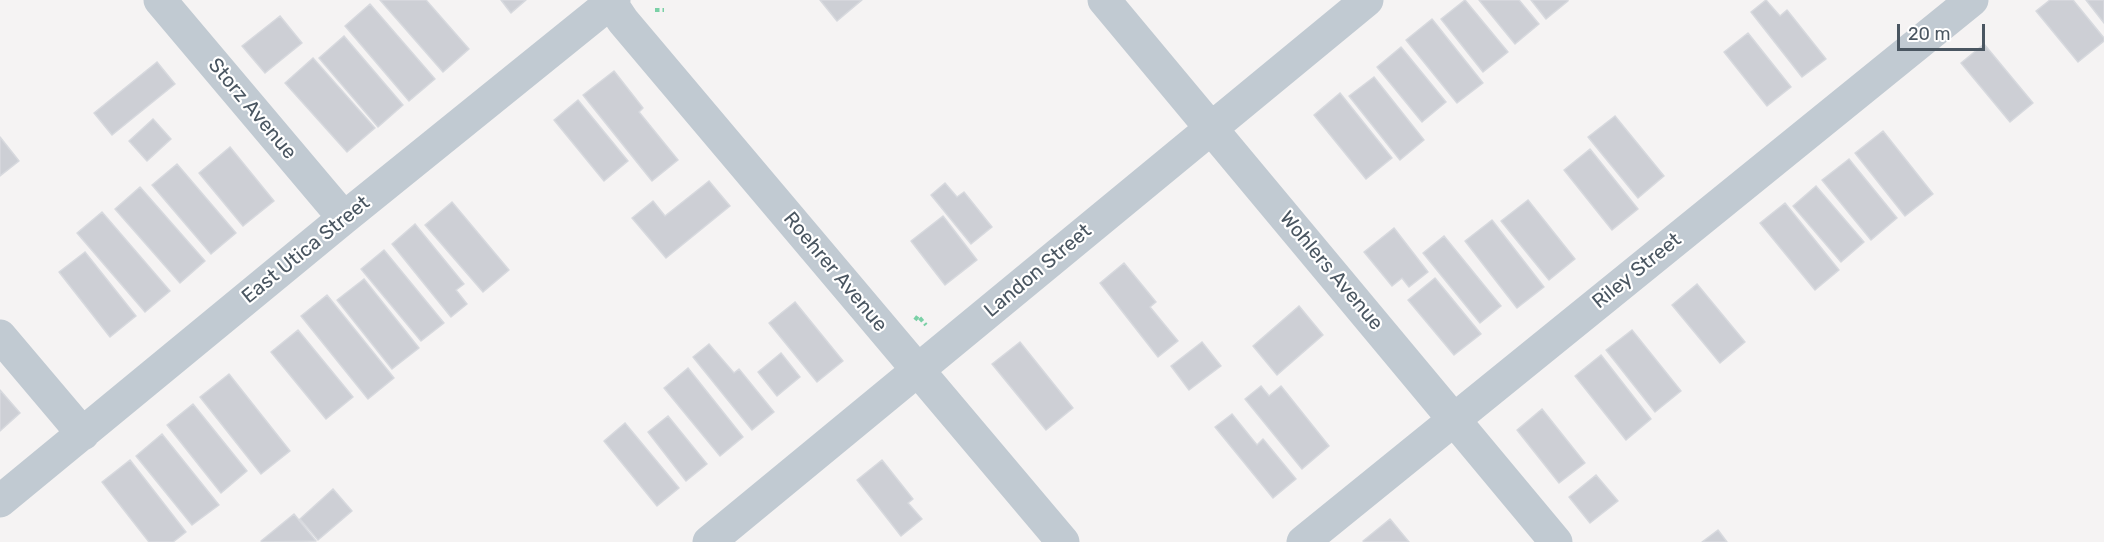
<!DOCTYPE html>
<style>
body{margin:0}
#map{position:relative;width:2104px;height:542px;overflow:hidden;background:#f5f3f3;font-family:Rubik,sans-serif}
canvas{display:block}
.scale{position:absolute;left:1897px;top:24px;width:88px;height:27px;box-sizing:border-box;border:3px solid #4a5661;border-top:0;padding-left:8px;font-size:18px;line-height:21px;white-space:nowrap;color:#4a5661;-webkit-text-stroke:4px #fff;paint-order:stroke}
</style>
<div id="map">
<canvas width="2104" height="542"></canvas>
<div class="scale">20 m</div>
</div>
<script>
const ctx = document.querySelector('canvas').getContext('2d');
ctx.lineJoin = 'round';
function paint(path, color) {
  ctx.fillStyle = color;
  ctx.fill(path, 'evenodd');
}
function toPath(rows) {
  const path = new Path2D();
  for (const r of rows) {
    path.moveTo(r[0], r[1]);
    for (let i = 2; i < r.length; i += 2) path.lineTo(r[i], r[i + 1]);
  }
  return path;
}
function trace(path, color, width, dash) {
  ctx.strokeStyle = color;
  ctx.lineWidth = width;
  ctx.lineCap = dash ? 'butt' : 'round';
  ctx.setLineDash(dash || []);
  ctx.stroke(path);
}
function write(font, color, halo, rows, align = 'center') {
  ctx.font = font + ' Rubik,sans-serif';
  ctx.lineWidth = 4.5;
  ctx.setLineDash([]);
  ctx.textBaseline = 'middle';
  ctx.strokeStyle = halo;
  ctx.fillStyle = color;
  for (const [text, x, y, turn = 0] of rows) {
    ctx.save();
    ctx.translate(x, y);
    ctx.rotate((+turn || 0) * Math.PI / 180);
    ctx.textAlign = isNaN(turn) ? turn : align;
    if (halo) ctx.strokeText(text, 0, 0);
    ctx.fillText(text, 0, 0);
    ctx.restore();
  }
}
const building = toPath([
 [380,0,426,0,469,49,443,72,380,0],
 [501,0,526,0,511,13,501,0],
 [820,0,862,0,837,21,820,0],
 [1465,0,1508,52,1483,72,1441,19,1465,0],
 [1479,0,1519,0,1539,24,1515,44,1479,0],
 [1531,0,1568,0,1568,1,1546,19,1531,0],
 [1766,0,1780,16,1787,10,1826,59,1802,77,1751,12,1766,0],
 [2050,0,2073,0,2104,38,2104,41,2078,62,2036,11,2050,0],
 [2086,0,2104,0,2104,23,2086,0],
 [370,4,435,79,409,101,345,26,370,4],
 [280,16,302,43,265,73,242,46,280,16],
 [1432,19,1483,83,1457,103,1406,40,1432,19],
 [1748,33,1791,87,1767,106,1724,52,1748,33],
 [344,36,403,105,378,127,319,58,344,36],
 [1984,44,2033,103,2010,122,1961,63,1984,44],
 [1401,47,1446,102,1422,122,1377,67,1401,47],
 [313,58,375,128,347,152,285,83,313,58],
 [157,62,175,84,112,135,94,113,157,62],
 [614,71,643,108,639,112,678,160,652,181,583,95,614,71],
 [1374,77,1424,140,1400,160,1349,96,1374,77],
 [1340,93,1392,158,1366,179,1314,115,1340,93],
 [578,100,628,161,604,181,554,120,578,100],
 [1615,116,1664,176,1638,198,1588,137,1615,116],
 [153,119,171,139,147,161,129,141,153,119],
 [1883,131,1933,194,1905,216,1855,153,1883,131],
 [0,137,19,161,0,176,0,137],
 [230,147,274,201,243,226,199,173,230,147],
 [1590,149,1638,209,1612,230,1564,170,1590,149],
 [1849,159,1897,218,1871,240,1822,180,1849,159],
 [177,164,236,233,211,254,152,185,177,164],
 [709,181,730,206,666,258,632,218,653,201,665,216,709,181],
 [945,183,957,197,964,192,992,227,971,244,931,195,945,183],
 [1816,186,1864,242,1841,262,1793,206,1816,186],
 [140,187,205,261,180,283,115,209,140,187],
 [1528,200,1575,259,1549,280,1501,221,1528,200],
 [452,202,509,270,483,292,425,225,452,202],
 [1785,203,1839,270,1815,290,1760,223,1785,203],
 [102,212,170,291,145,312,77,233,102,212],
 [943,216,977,260,945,285,911,241,943,216],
 [1492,220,1544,287,1517,308,1465,241,1492,220],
 [415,224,464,284,456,290,467,304,451,317,392,244,415,224],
 [1394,228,1428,272,1409,287,1402,278,1392,286,1364,252,1394,228],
 [1444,236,1501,306,1480,323,1423,253,1444,236],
 [384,250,444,323,421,341,361,269,384,250],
 [85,252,136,316,110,337,59,272,85,252],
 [1124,263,1156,302,1150,307,1178,341,1158,357,1100,283,1124,263],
 [1435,278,1481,334,1454,355,1408,300,1435,278],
 [364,279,419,348,392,369,337,300,364,279],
 [1697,284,1745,342,1720,363,1672,305,1697,284],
 [327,295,394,378,368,399,301,316,327,295],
 [795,302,843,361,817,382,769,323,795,302],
 [1299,306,1323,335,1277,375,1253,346,1299,306],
 [298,330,353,397,326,419,271,352,298,330],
 [1632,330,1681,391,1655,412,1606,350,1632,330],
 [1020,342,1073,408,1046,430,992,364,1020,342],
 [1202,342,1221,366,1189,390,1171,366,1202,342],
 [709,344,734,373,739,369,774,412,752,430,693,357,709,344],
 [781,353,800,377,777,396,758,372,781,353],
 [1601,355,1651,419,1626,440,1575,376,1601,355],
 [688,368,743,437,720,456,664,388,688,368],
 [229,374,290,451,261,474,200,397,229,374],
 [1261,386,1269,396,1281,386,1329,446,1302,469,1245,399,1261,386],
 [0,390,20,413,0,431,0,390],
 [193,404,247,471,221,493,167,425,193,404],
 [1542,409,1585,463,1559,483,1517,430,1542,409],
 [1232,414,1257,445,1263,439,1296,479,1273,498,1215,427,1232,414],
 [668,416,707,464,686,481,648,432,668,416],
 [625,423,679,488,657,506,604,441,625,423],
 [162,434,219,505,192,525,136,456,162,434],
 [130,460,186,532,173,542,149,542,102,482,130,460],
 [882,460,913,499,908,503,922,519,901,536,857,480,882,460],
 [1596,475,1618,501,1590,523,1569,497,1596,475],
 [333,489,352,511,318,540,300,519,333,489],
 [294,514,316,541,262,542,261,541,294,514],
 [1390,519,1409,542,1364,542,1363,541,1390,519],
 [1718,530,1727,542,1702,542,1718,530]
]);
paint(building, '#cdcfd5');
trace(building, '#d7d9de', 1.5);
trace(toPath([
 [655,10,664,10],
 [915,320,918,316,926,325]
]), '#7ad0a6', 4, [4.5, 3]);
trace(toPath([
 [160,0,344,218],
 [609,0,623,21,1063,542],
 [1104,0,1556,542],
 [0,336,83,434],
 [0,501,344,218,614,0],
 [709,542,1367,0],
 [1303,542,1972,0]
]), '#c1cad2', 33);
write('20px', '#4a5661', '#fff', [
 ["Storz Avenue",252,109,50],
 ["East Utica Street",306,250,-39],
 ["Landon Street",1038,271,-40],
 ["Wohlers Avenue",1331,271,50],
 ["Riley Street",1637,271,-39],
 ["Roehrer Avenue",835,272,50]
]);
</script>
